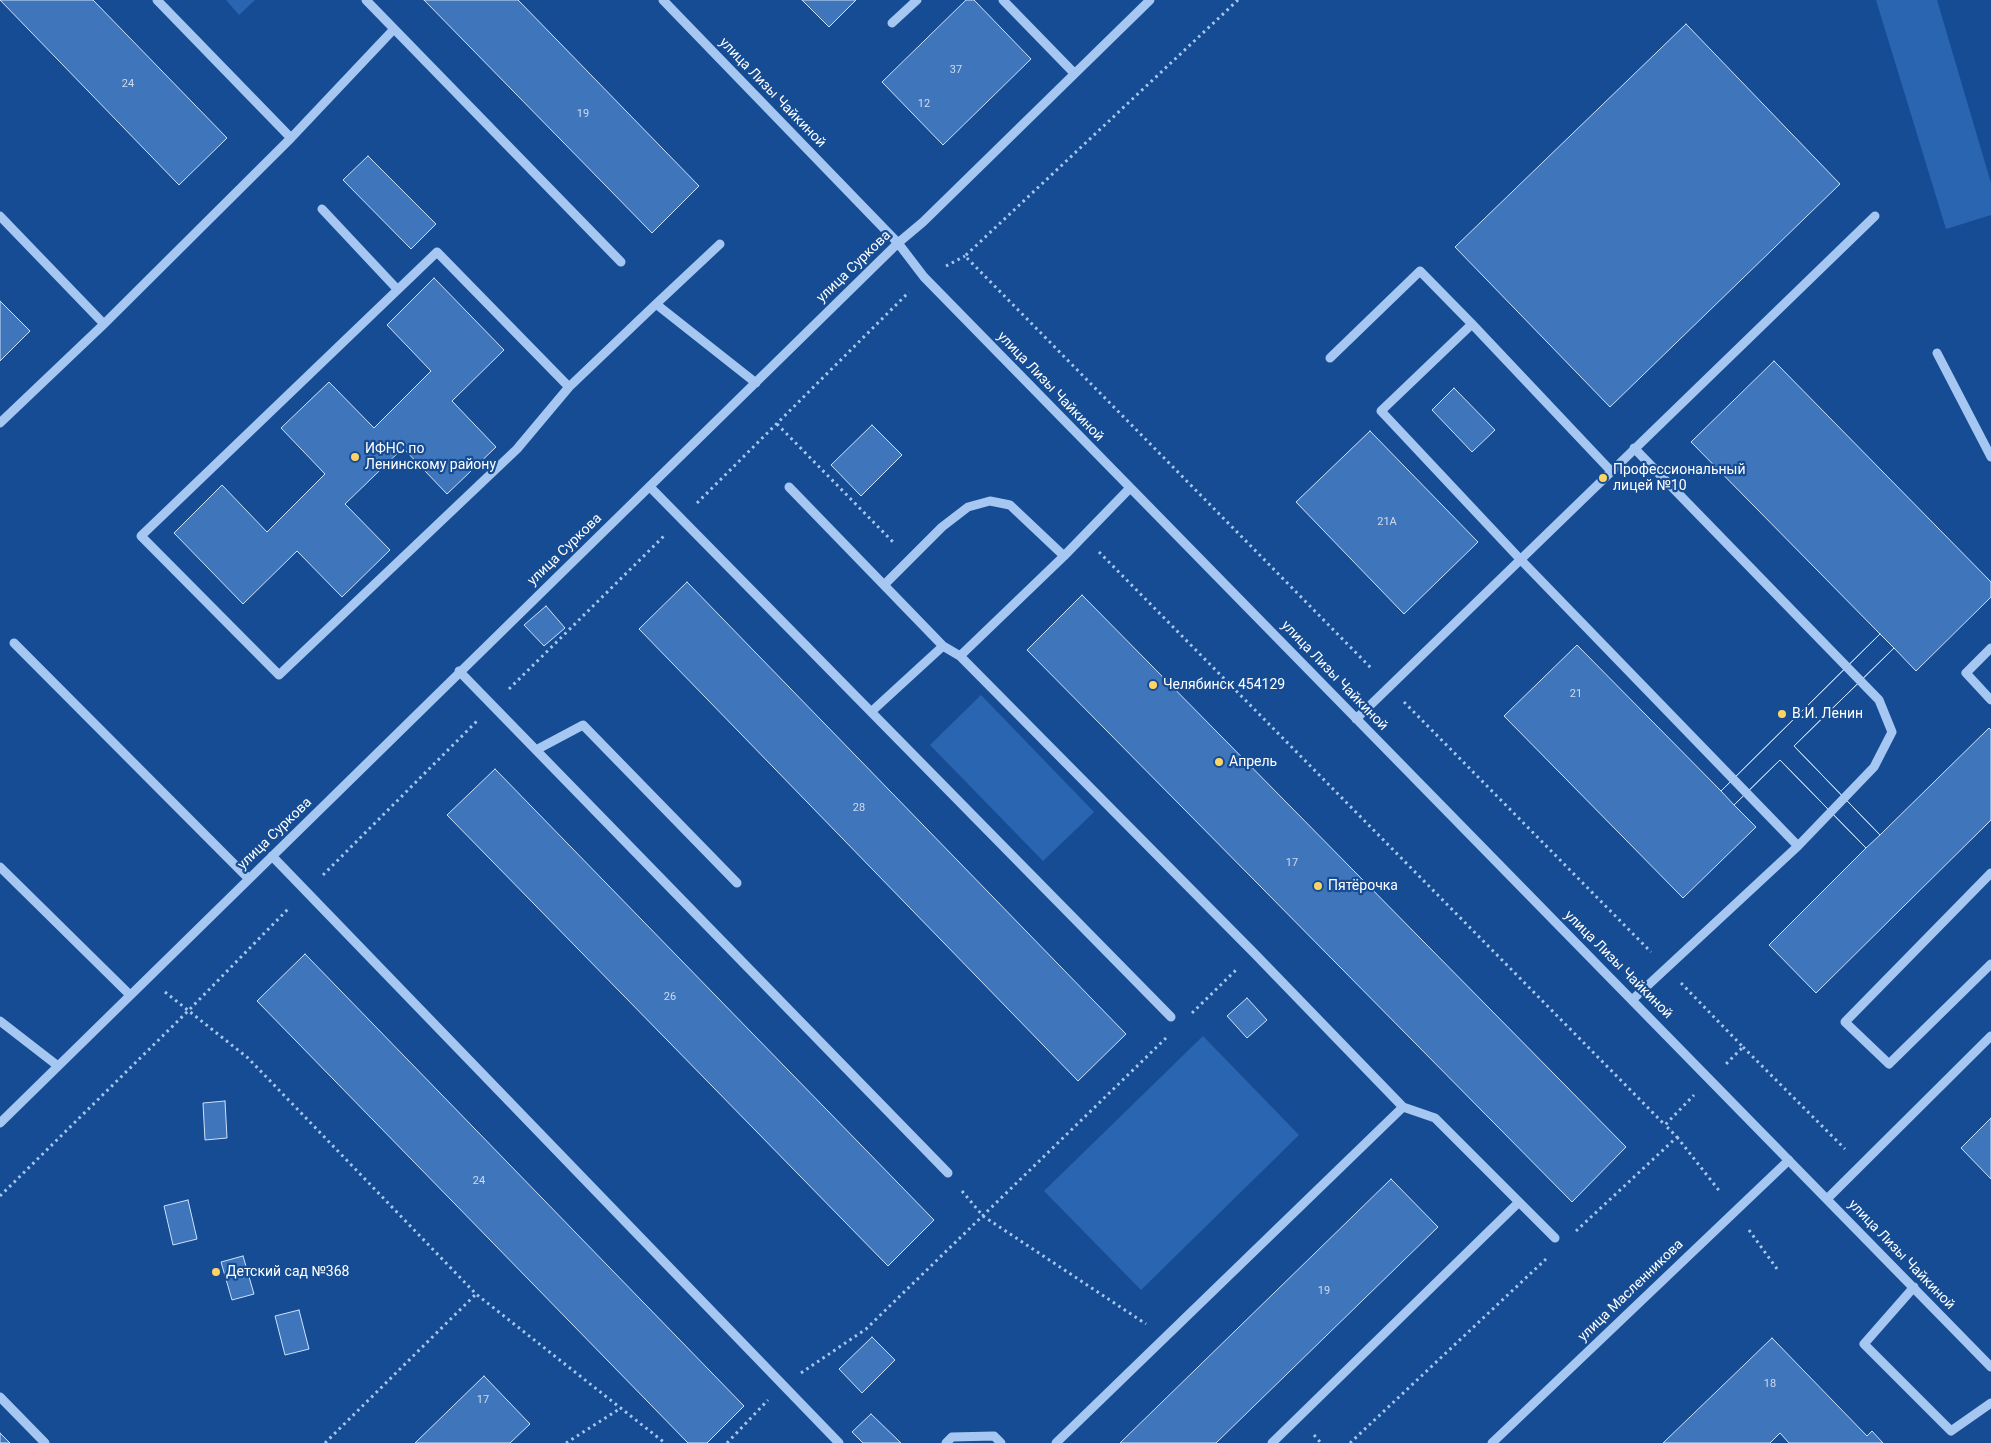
<!DOCTYPE html>
<meta charset="utf-8">
<style>
body{margin:0}
canvas{display:block;background:#164c93}
</style>
<canvas width="1991" height="1443"></canvas>
<script>
const ctx = document.querySelector('canvas').getContext('2d');
ctx.lineJoin = 'round';
function paint(path, color) {
  ctx.fillStyle = color;
  ctx.fill(path, 'evenodd');
}
function toPath(rows) {
  const path = new Path2D();
  for (const r of rows) {
    path.moveTo(r[0], r[1]);
    for (let i = 2; i < r.length; i += 2) path.lineTo(r[i], r[i + 1]);
  }
  return path;
}
function trace(path, color, width, dash) {
  ctx.strokeStyle = color;
  ctx.lineWidth = width;
  ctx.lineCap = dash ? 'butt' : 'round';
  ctx.setLineDash(dash || []);
  ctx.stroke(path);
}
function write(font, color, halo, rows, align = 'center') {
  ctx.font = font + ' Roboto,sans-serif';
  ctx.lineWidth = 4.5;
  ctx.setLineDash([]);
  ctx.textBaseline = 'middle';
  ctx.strokeStyle = halo;
  ctx.fillStyle = color;
  for (const [text, x, y, turn = 0] of rows) {
    ctx.save();
    ctx.translate(x, y);
    ctx.rotate((+turn || 0) * Math.PI / 180);
    ctx.textAlign = isNaN(turn) ? turn : align;
    if (halo) ctx.strokeText(text, 0, 0);
    ctx.fillText(text, 0, 0);
    ctx.restore();
  }
}
paint(toPath([
 [226,0,255,0,239,15],
 [1876,0,1937,0,1991,183,1991,215,1946,229],
 [981,695,1094,812,1043,861,930,745],
 [1203,1036,1299,1135,1141,1290,1044,1191]
]), '#2965b1');
const building = toPath([
 [0,0,93,0,227,138,179,185,0,0],
 [424,0,518,0,699,186,652,233,424,0],
 [802,0,856,0,829,27,802,0],
 [966,0,974,0,1031,59,943,145,882,82,966,0],
 [1686,24,1840,184,1610,407,1455,247,1686,24],
 [368,156,436,224,411,249,343,180,368,156],
 [434,278,504,350,452,401,496,447,447,494,403,448,345,504,390,550,342,597,297,551,243,604,174,533,222,485,267,532,325,474,281,428,329,382,374,428,431,371,387,325,434,278],
 [0,301,30,331,0,361,0,301],
 [1774,361,1991,582,1991,597,1916,671,1894,648,1794,746,1880,835,1989,728,1991,730,1991,820,1816,993,1769,945,1866,848,1780,760,1734,805,1756,827,1683,898,1504,716,1577,645,1721,791,1880,634,1691,442,1774,361],
 [1454,388,1495,430,1472,452,1432,410,1454,388],
 [872,425,902,455,861,496,831,465,872,425],
 [1370,431,1478,542,1404,614,1296,502,1370,431],
 [687,582,1126,1034,1078,1081,639,629,687,582],
 [1082,595,1626,1147,1572,1202,1027,650,1082,595],
 [546,606,565,628,544,646,524,625,546,606],
 [1880,634,1894,648,1794,746,1880,835,1866,848,1780,760,1734,805,1721,791,1880,634],
 [495,769,934,1220,888,1266,447,815,495,769],
 [305,954,744,1406,707,1443,688,1443,257,1001,305,954],
 [1247,998,1267,1020,1247,1038,1227,1016,1247,998],
 [225,1101,227,1138,205,1140,203,1103,225,1101],
 [1991,1118,1991,1179,1961,1148,1991,1118],
 [1391,1179,1438,1227,1216,1443,1120,1443,1391,1179],
 [188,1200,197,1239,173,1245,164,1206,188,1200],
 [243,1256,254,1294,232,1300,221,1262,243,1256],
 [299,1310,309,1349,285,1355,275,1316,299,1310],
 [872,1337,895,1360,862,1393,839,1369,872,1337],
 [1772,1338,1867,1436,1872,1431,1883,1443,1789,1443,1780,1433,1770,1443,1663,1443,1772,1338],
 [484,1376,530,1424,510,1443,415,1443,484,1376],
 [871,1414,901,1443,863,1443,852,1432,871,1414],
 [0,1433,10,1443,0,1443,0,1433]
]);
paint(building, '#3f75ba');
trace(building, '#cce1fc', 1);
trace(toPath([
 [1238,0,965,256,1373,670],
 [946,266,965,256],
 [777,424,894,543],
 [697,503,909,292],
 [1099,552,1665,1125],
 [509,689,666,534],
 [1404,702,1651,952],
 [323,875,478,720],
 [1681,983,1743,1047,1725,1065],
 [165,992,248,1058,476,1294,665,1443],
 [1192,1013,1238,968],
 [1743,1047,1845,1149],
 [1677,1137,1721,1193],
 [962,1191,983,1216,1146,1324],
 [0,1196,189,1010,290,907],
 [1749,1230,1777,1269],
 [1576,1231,1677,1137,1665,1125,1694,1095],
 [801,1373,866,1329,1166,1038],
 [1314,1435,1321,1443],
 [325,1443,476,1294],
 [566,1443,621,1408],
 [727,1443,768,1400],
 [1350,1443,1546,1259]
]), '#a5c7f1', 3, [2.5, 4]);
trace(toPath([
 [157,0,291,138],
 [366,0,621,262],
 [663,0,898,243,924,277,1991,1367],
 [1003,0,1074,73],
 [892,23,917,0],
 [322,209,397,289],
 [0,216,104,324],
 [656,304,720,244],
 [1472,324,1381,411,1520,559,1798,846],
 [1937,353,1991,457],
 [1330,358,1420,271,1472,324,1611,471],
 [569,387,437,252,141,536,279,675,517,449,569,387,656,304,756,383],
 [0,423,104,324,291,138,394,29],
 [650,487,1171,1017],
 [789,487,943,646,960,656],
 [1130,488,1064,556,960,656,1254,953,1403,1107,1435,1118,1519,1202,1272,1443],
 [884,585,942,527,968,507,990,501,1010,505,1064,556],
 [14,643,249,879],
 [1991,648,1966,673,1991,700],
 [459,671,948,1173],
 [871,712,943,646],
 [1356,719,1875,216],
 [536,750,583,725,737,883],
 [272,856,839,1443],
 [0,867,130,995],
 [1991,873,1845,1022,1889,1064,1991,964],
 [1632,1000,1798,846,1874,767,1892,732,1879,700,1634,448],
 [0,1021,58,1066],
 [0,1123,898,243,923,222,1150,0],
 [1827,1199,1991,1036],
 [1519,1202,1555,1238],
 [1914,1287,1864,1344,1951,1431,1991,1403],
 [0,1397,45,1443],
 [946,1443,952,1437,994,1436,1001,1443],
 [1056,1443,1403,1107],
 [1492,1443,1789,1160]
]), '#a5c7f1', 9);
for (const [x, y, r, color] of [
 [355,457,5,"#ffd465"],
 [1603,478,5,"#ffd465"],
 [1153,685,5,"#ffd465"],
 [1782,714,5,"#ffd465"],
 [1219,762,5,"#ffd465"],
 [1318,886,5,"#ffd465"],
 [216,1272,5,"#ffd465"]
]) {
  const dot = new Path2D();
  dot.arc(x, y, r, 0, 2 * Math.PI);
  ctx.fillStyle = color;
  ctx.fill(dot);
  trace(dot, '#164c93', 2);
}
write('11px', '#cfdcee', null, [
 ["37",956,70],
 ["24",128,84],
 ["12",924,104],
 ["19",583,114],
 ["21А",1387,522],
 ["21",1576,694],
 ["28",859,808],
 ["17",1292,863],
 ["26",670,997],
 ["24",479,1181],
 ["19",1324,1291],
 ["18",1770,1384],
 ["17",483,1400]
]);
write('14px', '#fff', '#164c93', [
 ["улица Лизы Чайкиной",772,93,46],
 ["улица Суркова",854,267,-44],
 ["улица Лизы Чайкиной",1050,387,46],
 ["улица Суркова",565,550,-44],
 ["улица Лизы Чайкиной",1334,676,46],
 ["улица Суркова",275,834,-44],
 ["улица Лизы Чайкиной",1618,965,45],
 ["улица Лизы Чайкиной",1901,1255,46],
 ["улица Масленникова",1631,1291,-44]
]);
write('14px', '#fff', '#164c93', [
 ["ИФНС по",365,449],
 ["Ленинскому району",365,465],
 ["Профессиональный",1613,470],
 ["лицей №10",1613,486],
 ["Челябинск 454129",1163,685],
 ["В.И. Ленин",1792,714],
 ["Апрель",1229,762],
 ["Пятёрочка",1328,886],
 ["Детский сад №368",226,1272]
], 'left');
</script>
